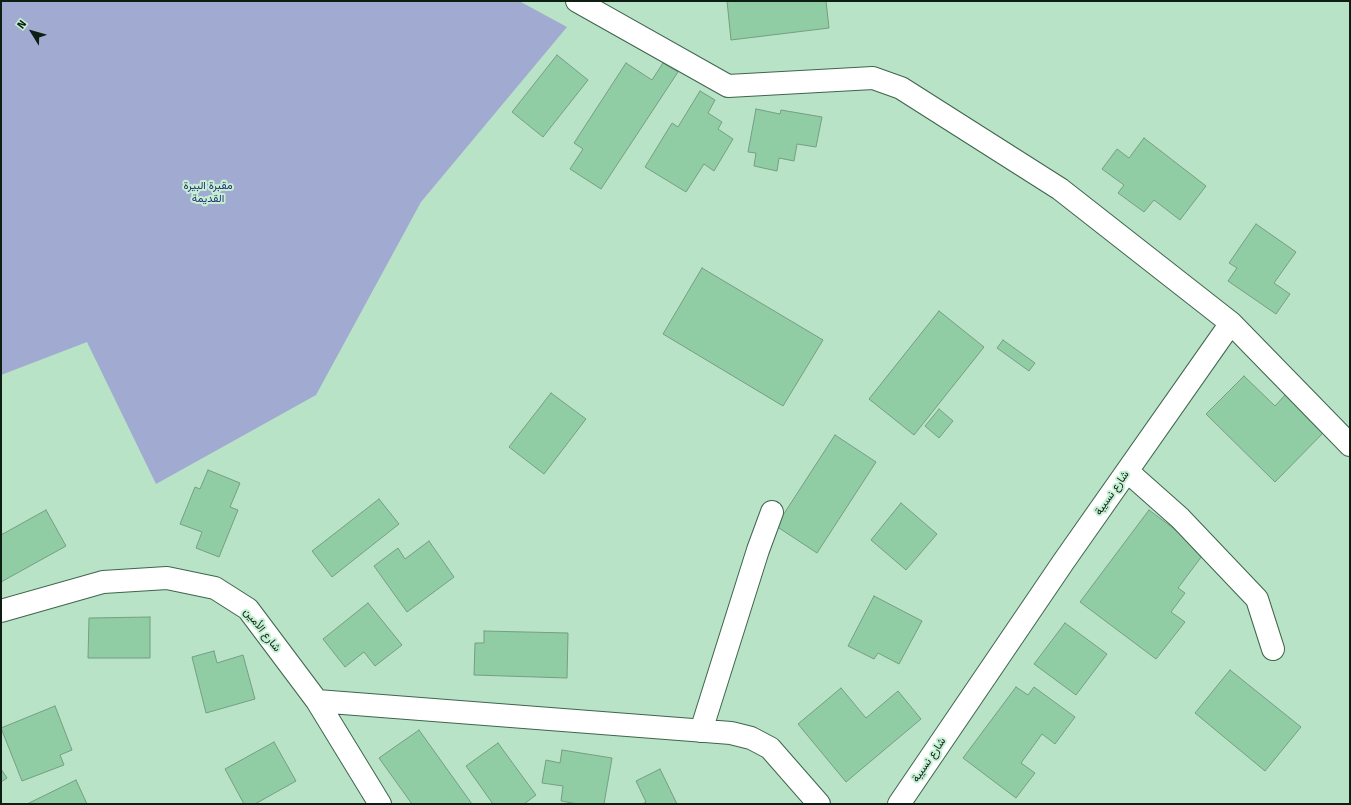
<!DOCTYPE html>
<meta charset="utf-8">
<style>
body{margin:0}
#map{position:relative;width:1351px;height:805px;overflow:hidden;background:#b8e3c6;font-family:"Fira Sans",sans-serif}
canvas{display:block}
.frame{position:absolute;inset:0;border:2px solid #0d1e13;pointer-events:none}
.north{position:absolute;left:12px;top:12px;width:40px;height:40px;-webkit-text-stroke:3px #c5f0d3;paint-order:stroke;rotate:307deg;font-size:11px;font-weight:700;line-height:16px;text-align:center;color:#0d1e13}
.north::after{content:'';display:block;margin:auto;width:14px;height:18px;background:#0d1e13;clip-path:polygon(50% 0,100% 100%,50% 72%,0 100%)}
</style>
<div id="map">
<canvas width="1351" height="805"></canvas>
<div class="frame"></div>
<div class="north">N</div>
</div>
<script>
const ctx = document.querySelector('canvas').getContext('2d');
ctx.lineJoin = 'round';
function paint(path, color) {
  ctx.fillStyle = color;
  ctx.fill(path, 'evenodd');
}
function toPath(rows) {
  const path = new Path2D();
  for (const r of rows) {
    path.moveTo(r[0], r[1]);
    for (let i = 2; i < r.length; i += 2) path.lineTo(r[i], r[i + 1]);
  }
  return path;
}
function trace(path, color, width, dash) {
  ctx.strokeStyle = color;
  ctx.lineWidth = width;
  ctx.lineCap = dash ? 'butt' : 'round';
  ctx.setLineDash(dash || []);
  ctx.stroke(path);
}
function write(font, color, halo, rows, align = 'center') {
  ctx.font = font + ' "Fira Sans",Vazirmatn,sans-serif';
  ctx.lineWidth = 4;
  ctx.setLineDash([]);
  ctx.textBaseline = 'middle';
  ctx.strokeStyle = halo;
  ctx.fillStyle = color;
  for (const [text, x, y, turn = 0] of rows) {
    ctx.save();
    ctx.translate(x, y);
    ctx.rotate((+turn || 0) * Math.PI / 180);
    ctx.textAlign = isNaN(turn) ? turn : align;
    if (halo) ctx.strokeText(text, 0, 0);
    ctx.fillText(text, 0, 0);
    ctx.restore();
  }
}
paint(toPath([
 [1,1,519,1,567,27,421,202,316,395,156,484,87,342,1,375]
]), '#a1aad0');
const building = toPath([
 [727,1,826,1,829,28,731,40,727,1],
 [557,55,588,80,543,137,512,112,557,55],
 [626,63,652,80,663,63,678,72,601,189,570,169,583,149,574,143,626,63],
 [700,91,715,100,708,113,722,122,718,129,733,139,714,171,704,164,686,192,645,167,672,123,678,127,700,91],
 [756,109,780,114,781,110,822,117,816,147,797,144,794,161,779,158,777,171,754,166,756,153,748,152,756,109],
 [1144,138,1206,186,1180,220,1154,200,1144,212,1118,193,1124,185,1102,169,1117,149,1129,158,1144,138],
 [1256,224,1296,252,1274,283,1290,294,1276,314,1228,281,1237,268,1229,263,1256,224],
 [702,268,823,340,783,406,663,334,702,268],
 [939,311,984,347,914,435,869,399,939,311],
 [1003,340,1035,363,1029,371,997,348,1003,340],
 [1244,376,1275,406,1287,393,1325,431,1275,482,1206,414,1244,376],
 [551,393,586,419,544,474,509,447,551,393],
 [939,409,953,421,939,438,925,426,939,409],
 [835,435,876,462,817,553,776,526,835,435],
 [208,470,240,483,230,507,238,510,219,557,196,548,202,532,180,524,195,487,200,489,208,470],
 [379,499,399,524,332,577,312,551,379,499],
 [901,503,937,534,906,570,871,540,901,503],
 [46,510,66,546,1,582,1,535,46,510],
 [1149,510,1205,552,1178,588,1185,593,1171,612,1185,622,1156,659,1080,602,1149,510],
 [429,541,454,577,407,612,374,566,398,548,405,559,429,541],
 [874,596,922,621,899,664,878,653,874,659,848,646,874,596],
 [368,603,402,645,375,666,364,652,345,667,323,639,368,603],
 [150,617,150,658,88,658,89,618,150,617],
 [1065,623,1107,654,1076,695,1034,664,1065,623],
 [484,631,568,633,567,678,474,675,475,643,484,643,484,631],
 [214,651,217,663,243,655,255,699,206,713,192,657,214,651],
 [1230,670,1301,727,1265,771,1195,713,1230,670],
 [1016,687,1028,695,1034,687,1075,717,1055,744,1042,734,1021,763,1035,773,1016,798,963,758,1016,687],
 [841,688,866,718,898,691,921,719,846,782,798,724,841,688],
 [55,706,72,750,60,755,64,765,22,781,1,728,55,706],
 [419,730,472,804,412,804,379,758,419,730],
 [274,742,296,781,255,804,244,804,225,769,274,742],
 [498,743,536,795,524,804,493,804,466,766,498,743],
 [562,750,612,758,604,804,578,804,561,801,563,786,542,783,546,760,560,763,562,750],
 [1,769,7,778,1,782,1,769],
 [660,769,677,804,642,804,646,802,636,781,660,769],
 [76,780,87,804,27,804,76,780]
]);
paint(building, '#90cca4');
trace(building, '#759e82', 1);
const street = toPath([
 [577,1,728,86,873,78,901,88,1060,189,1231,323,1350,445],
 [1127,471,1180,518,1257,599,1273,649],
 [1,611,103,582,167,578,215,588,248,609,317,701,380,804],
 [317,701,731,733,751,738,770,748,819,804],
 [701,731,758,550,772,512],
 [899,804,1064,561,1231,323]
]);
trace(street, '#3e654c', 24);
trace(street, '#fff', 22);
write('11px', '#2b3174', '#c5f0d3', [
 ["مقبرة البيرة",208,186],
 ["القديمة",208,199]
]);
write('11px', '#0d1e13', '#c5f0d3', [
 ["شارع نسيبة",1112,493,-55],
 ["شارع الأمين",262,630,51],
 ["شارع نسيبة",929,760,-56]
]);
</script>
